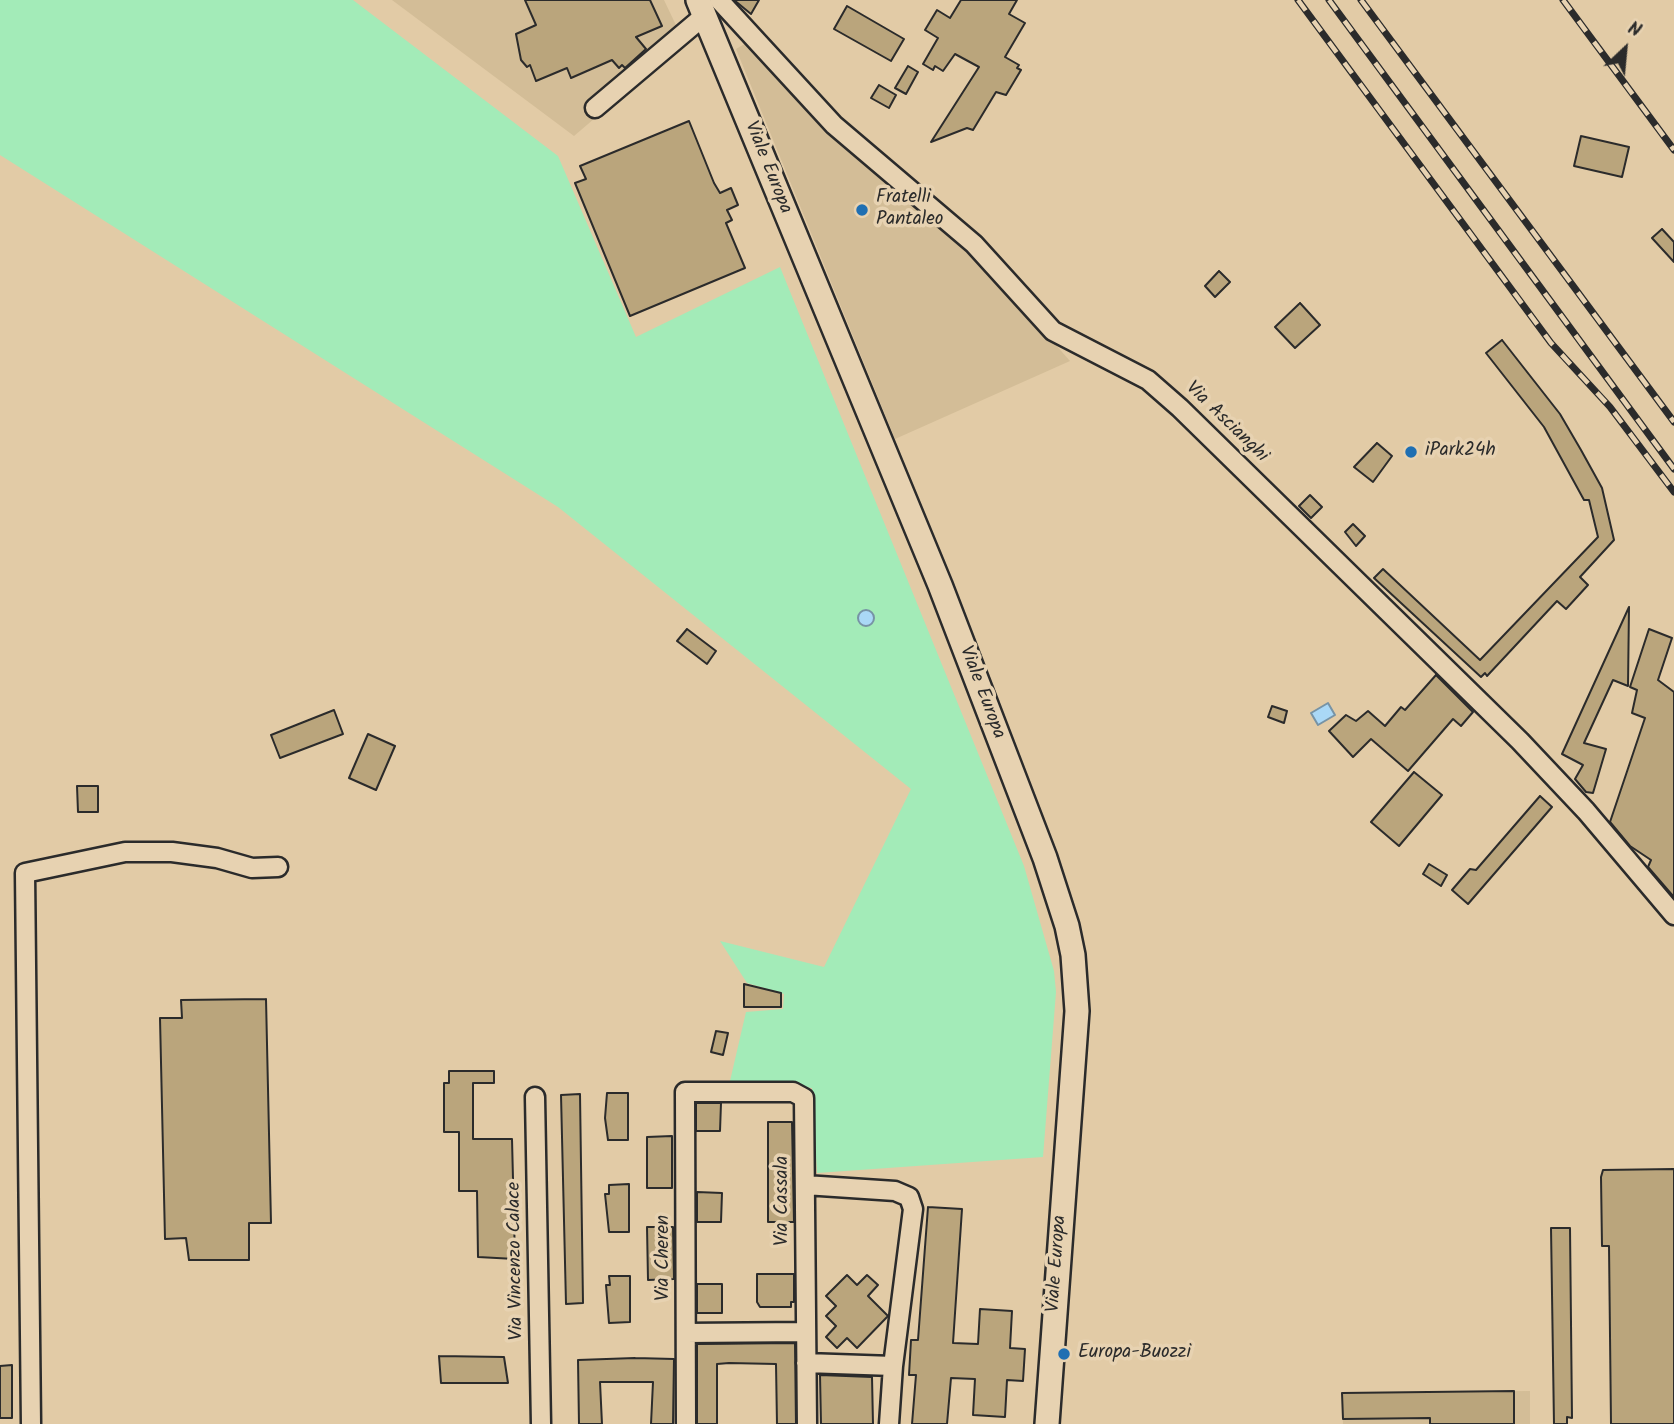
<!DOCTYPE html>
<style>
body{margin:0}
#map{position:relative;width:1674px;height:1424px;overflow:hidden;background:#e2cba6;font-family:Kalam,sans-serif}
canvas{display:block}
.north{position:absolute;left:1590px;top:14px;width:70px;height:70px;-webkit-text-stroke:5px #e7d2b1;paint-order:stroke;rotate:26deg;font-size:19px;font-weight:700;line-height:28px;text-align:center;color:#2b2b2b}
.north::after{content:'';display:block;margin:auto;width:24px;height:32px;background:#2b2b2b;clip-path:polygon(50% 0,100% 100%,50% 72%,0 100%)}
</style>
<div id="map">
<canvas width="1674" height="1424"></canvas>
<div class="north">N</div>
</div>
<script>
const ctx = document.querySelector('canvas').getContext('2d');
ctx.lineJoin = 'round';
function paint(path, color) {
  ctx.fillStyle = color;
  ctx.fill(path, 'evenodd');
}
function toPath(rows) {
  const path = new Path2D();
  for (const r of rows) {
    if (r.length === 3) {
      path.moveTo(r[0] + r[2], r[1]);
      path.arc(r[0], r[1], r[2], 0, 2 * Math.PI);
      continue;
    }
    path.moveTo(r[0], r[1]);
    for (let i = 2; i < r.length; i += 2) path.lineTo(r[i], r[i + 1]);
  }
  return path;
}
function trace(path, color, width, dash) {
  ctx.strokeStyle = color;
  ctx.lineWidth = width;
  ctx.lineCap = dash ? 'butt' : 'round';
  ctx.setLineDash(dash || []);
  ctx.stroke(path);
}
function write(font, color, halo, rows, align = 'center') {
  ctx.font = font + ' Kalam,sans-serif';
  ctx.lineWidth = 7;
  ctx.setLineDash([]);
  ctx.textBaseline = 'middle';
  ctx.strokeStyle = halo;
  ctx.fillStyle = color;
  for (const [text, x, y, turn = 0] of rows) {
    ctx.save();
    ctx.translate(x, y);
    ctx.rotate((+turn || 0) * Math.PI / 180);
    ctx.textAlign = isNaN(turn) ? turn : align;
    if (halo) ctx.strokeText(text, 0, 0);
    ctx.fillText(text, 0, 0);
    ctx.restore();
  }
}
paint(toPath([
 [392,0,664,0,684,42,574,136],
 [748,42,971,249,1070,361,895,439,736,49],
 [1530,1391,1530,1424,1343,1424,1342,1393]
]), '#d3bd97');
paint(toPath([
 [0,0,353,0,558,156,636,337,780,267,1024,866,1054,971,1056,992,1043,1157,817,1173,812,1088,730,1081,746,1012,783,1009,784,994,747,983,720,941,824,967,911,789,558,507,0,155]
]), '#a3ebb8');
const water = toPath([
 [866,618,8],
 [1328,703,1335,715,1318,725,1311,713,1328,703]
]);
paint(water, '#aad8f6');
trace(water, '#7793a5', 2);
const building = toPath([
 [525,0,650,0,662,26,636,37,646,49,625,68,622,65,619,68,612,60,571,78,567,68,536,81,530,65,527,67,521,60,516,34,536,25,525,0],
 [734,0,759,0,751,14,734,0],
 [961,0,1017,0,1009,14,1025,23,1005,57,1019,65,1017,68,1021,70,1006,95,996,92,973,130,967,128,931,142,979,67,955,54,943,71,935,66,933,70,923,64,938,38,925,30,937,10,950,18,961,0],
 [847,6,904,39,891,61,834,29,847,6],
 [908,66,918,72,906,94,895,88,908,66],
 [879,85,896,95,889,108,871,98,879,85],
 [689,121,714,183,720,193,731,188,738,205,727,210,732,220,726,223,745,268,630,316,575,183,586,179,580,166,689,121],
 [1581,136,1629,147,1622,177,1574,166,1581,136],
 [1662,229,1674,242,1674,262,1652,238,1662,229],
 [1219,271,1230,282,1215,297,1205,286,1219,271],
 [1300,303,1320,325,1295,348,1275,327,1300,303],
 [1502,340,1560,414,1581,450,1602,488,1614,540,1580,577,1588,585,1566,609,1557,601,1487,676,1485,673,1481,677,1374,578,1383,569,1480,660,1598,537,1589,500,1584,500,1544,427,1486,353,1502,340],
 [1377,443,1392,456,1373,482,1354,467,1377,443],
 [1310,495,1322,507,1311,518,1299,506,1310,495],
 [1353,524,1365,536,1356,546,1345,532,1353,524],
 [1629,607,1628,686,1613,680,1584,743,1606,749,1593,793,1586,792,1575,779,1583,765,1562,754,1629,607],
 [687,629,716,651,707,664,677,641,687,629],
 [1649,629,1672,638,1658,680,1674,692,1674,897,1648,867,1651,860,1630,846,1610,822,1645,718,1632,713,1637,690,1630,687,1649,629],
 [1436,675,1473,712,1461,726,1453,719,1408,771,1371,739,1353,757,1329,731,1346,715,1356,721,1368,711,1385,726,1401,707,1405,710,1436,675],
 [1272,706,1287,711,1284,723,1268,717,1272,706],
 [334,710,343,734,280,758,271,735,334,710],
 [368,734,395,746,376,790,349,778,368,734],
 [1414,772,1442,795,1399,846,1371,822,1414,772],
 [77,786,98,786,98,812,78,812,77,786],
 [1540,796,1552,807,1468,904,1452,890,1470,869,1476,870,1540,796],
 [1429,864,1447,875,1441,886,1423,874,1429,864],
 [744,984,781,993,781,1007,744,1007,744,984],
 [266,999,271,1223,249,1223,249,1260,189,1260,186,1238,165,1239,160,1018,182,1018,181,1000,266,999],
 [716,1031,728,1033,723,1055,711,1052,716,1031],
 [449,1071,494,1071,494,1083,473,1083,473,1139,512,1139,515,1259,478,1257,477,1191,459,1191,459,1132,444,1132,444,1083,449,1083,449,1071],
 [607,1093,628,1093,628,1140,608,1140,605,1118,607,1093],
 [580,1094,583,1303,566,1304,561,1095,580,1094],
 [696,1103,721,1103,720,1131,696,1131,696,1103],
 [768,1122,792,1122,794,1222,768,1222,768,1122],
 [672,1136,672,1188,647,1188,647,1137,672,1136],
 [1674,1169,1674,1424,1611,1424,1609,1246,1602,1246,1601,1177,1603,1170,1674,1169],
 [629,1184,629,1232,609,1232,605,1194,609,1194,609,1185,629,1184],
 [697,1192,722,1193,721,1222,697,1222,697,1192],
 [928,1207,962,1209,953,1343,978,1344,980,1309,1012,1311,1010,1348,1025,1349,1023,1381,1007,1380,1005,1417,973,1415,975,1379,951,1378,947,1424,912,1424,916,1375,909,1375,911,1340,918,1340,928,1207],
 [647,1227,673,1227,674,1279,648,1280,647,1227],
 [1551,1228,1570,1228,1572,1418,1567,1417,1567,1424,1554,1424,1551,1228],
 [757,1274,794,1274,794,1302,791,1302,791,1307,760,1307,757,1302,757,1274],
 [847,1275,857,1285,867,1275,878,1285,868,1296,888,1316,857,1348,847,1338,837,1348,826,1337,836,1326,826,1316,836,1306,826,1296,847,1275],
 [609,1276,630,1276,630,1322,609,1323,606,1285,610,1285,609,1276],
 [697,1284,722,1284,722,1313,697,1313,697,1284],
 [795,1343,796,1424,777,1424,776,1364,729,1363,717,1364,717,1424,697,1424,697,1344,795,1343],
 [439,1356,504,1357,508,1383,441,1383,439,1356],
 [635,1358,674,1359,673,1424,651,1424,653,1382,600,1382,602,1424,579,1424,578,1360,635,1358],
 [12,1365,12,1418,0,1418,0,1366,12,1365],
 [820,1375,872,1377,873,1424,821,1424,820,1375],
 [1514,1391,1514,1424,1430,1424,1430,1418,1343,1419,1342,1393,1514,1391]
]);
paint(building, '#baa57c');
trace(building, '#2b2b2b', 2);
const minor = toPath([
 [719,0,834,125,974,244,1053,331,1148,380,1180,408,1520,741,1586,811,1674,915],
 [595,108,704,16],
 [535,1097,541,1424],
 [805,1185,895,1191,909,1197,913,1209,893,1366,889,1424],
 [686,1333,806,1332],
 [806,1363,893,1366],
 [31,1424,25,873,125,852,172,852,217,858,252,868,278,867],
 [686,1424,685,1092,793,1092,804,1098,807,1424]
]);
const major = toPath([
 [698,0,940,585,1045,858,1067,926,1073,955,1077,1011,1047,1424]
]);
trace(minor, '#2b2b2b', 23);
trace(major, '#2b2b2b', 28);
trace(minor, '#e7d2b1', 18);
trace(major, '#e7d2b1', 23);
const rail = toPath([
 [1298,0,1551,343,1610,407,1674,492],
 [1329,0,1674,469],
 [1361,0,1674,422],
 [1563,0,1674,150]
]);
trace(rail, '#2b2b2b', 7);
trace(rail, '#e7d2b1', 4.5, [13]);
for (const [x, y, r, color] of [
 [862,210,7,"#1f6fb2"],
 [1411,452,7,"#1f6fb2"],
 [1064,1354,7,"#1f6fb2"]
]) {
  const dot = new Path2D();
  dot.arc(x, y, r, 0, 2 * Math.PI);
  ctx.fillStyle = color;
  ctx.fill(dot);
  trace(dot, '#e7d2b1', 2.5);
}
write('19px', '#2b2b2b', '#e7d2b1', [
 ["Viale Europa",767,168,68],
 ["Via Ascianghi",1226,423,44],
 ["Viale Europa",981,693,69],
 ["Via Cassala",784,1201,-90],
 ["Via Cheren",665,1258,-90],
 ["Via Vincenzo Calace",517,1261,-91],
 ["Viale Europa",1058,1264,-86]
]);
write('19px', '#2b2b2b', '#e7d2b1', [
 ["Fratelli",876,199],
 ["Pantaleo",876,221],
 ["iPark24h",1425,452],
 ["Europa-Buozzi",1078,1354]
], 'left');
</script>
